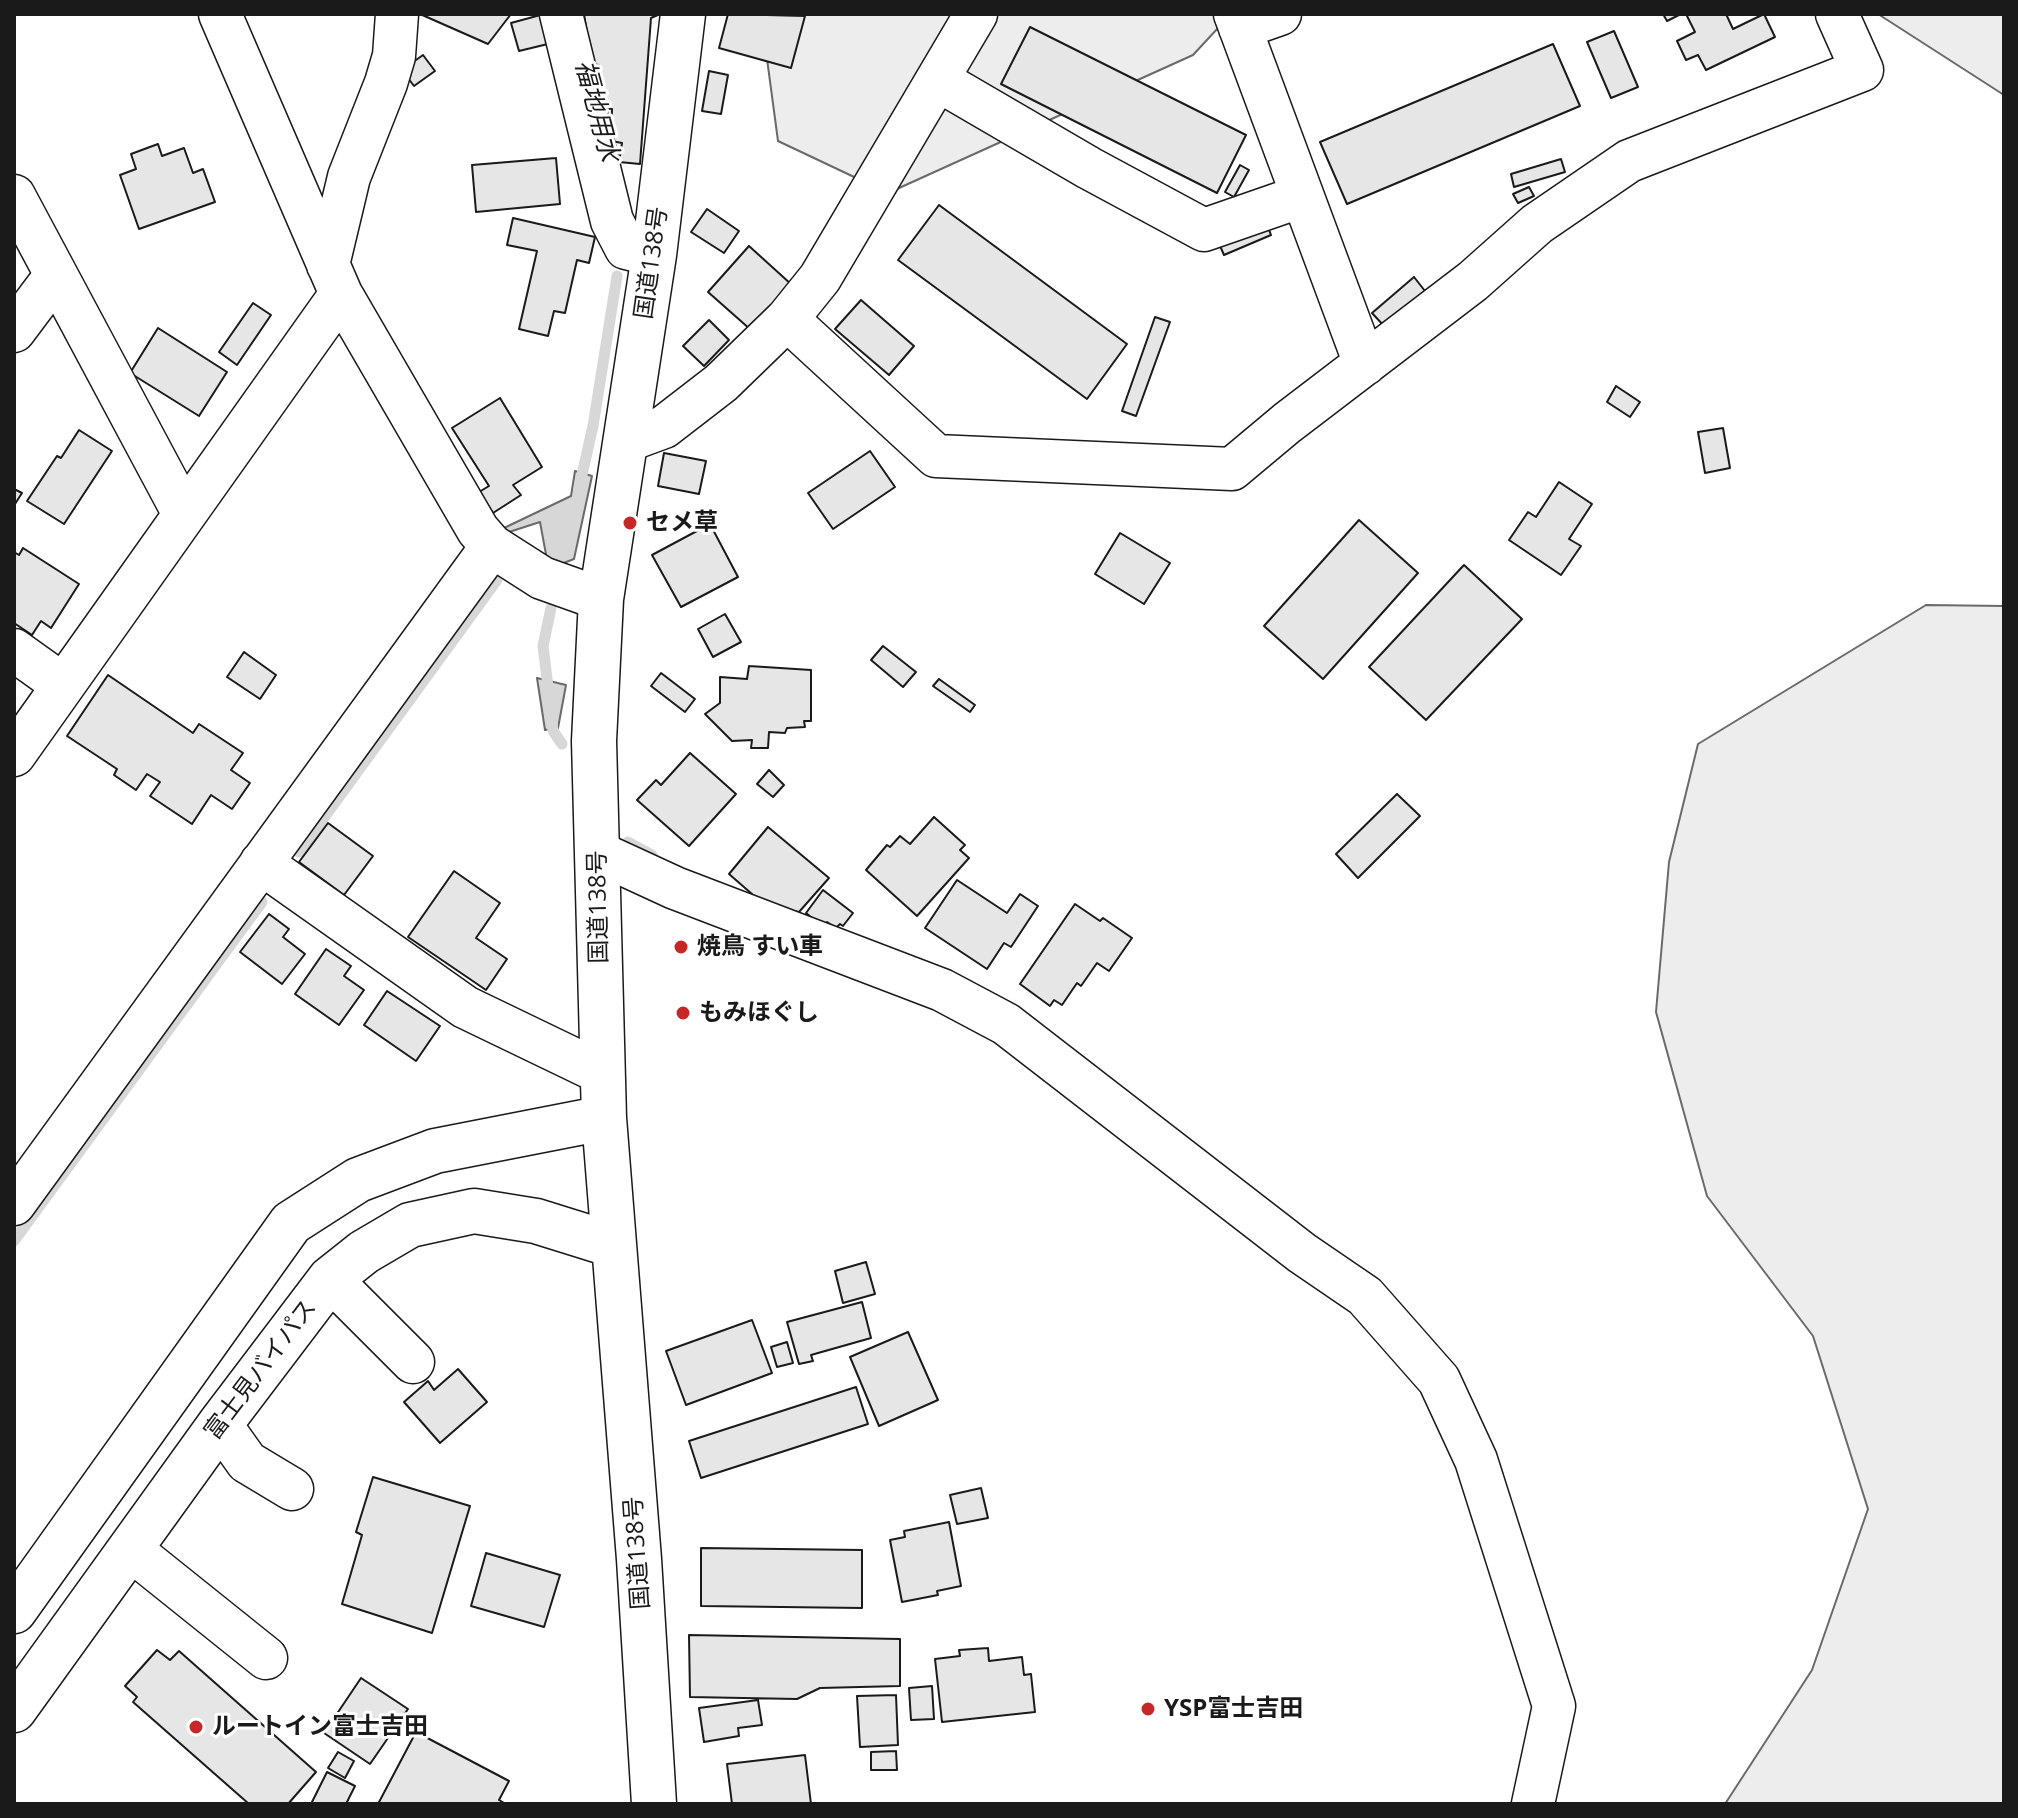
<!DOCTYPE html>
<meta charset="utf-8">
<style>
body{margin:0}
#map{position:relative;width:2018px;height:1818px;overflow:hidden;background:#fff;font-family:"Open Sans",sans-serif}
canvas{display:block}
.frame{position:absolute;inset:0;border:16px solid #1a1a1a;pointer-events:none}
</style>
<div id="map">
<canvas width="2018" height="1818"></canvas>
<div class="frame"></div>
</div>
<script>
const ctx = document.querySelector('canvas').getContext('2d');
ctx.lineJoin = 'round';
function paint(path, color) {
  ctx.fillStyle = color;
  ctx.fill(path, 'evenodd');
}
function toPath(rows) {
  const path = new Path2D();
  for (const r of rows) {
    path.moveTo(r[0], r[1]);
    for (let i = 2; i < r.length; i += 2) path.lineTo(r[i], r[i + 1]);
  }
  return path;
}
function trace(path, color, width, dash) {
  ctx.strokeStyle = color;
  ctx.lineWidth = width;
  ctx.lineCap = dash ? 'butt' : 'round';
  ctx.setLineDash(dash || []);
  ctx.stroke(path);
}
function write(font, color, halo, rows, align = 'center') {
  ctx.font = font + ' "Open Sans","Noto Sans JP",sans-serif';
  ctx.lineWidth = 6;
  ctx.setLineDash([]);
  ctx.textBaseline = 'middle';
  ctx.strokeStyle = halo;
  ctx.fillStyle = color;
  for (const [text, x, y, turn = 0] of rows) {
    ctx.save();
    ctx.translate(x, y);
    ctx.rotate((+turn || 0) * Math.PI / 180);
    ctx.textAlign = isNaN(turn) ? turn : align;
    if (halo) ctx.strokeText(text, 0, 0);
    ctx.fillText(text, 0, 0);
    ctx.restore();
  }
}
const built = toPath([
 [761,14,1231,14,1193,55,888,193,778,141,761,14],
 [1878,14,2004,14,2004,95,1878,14],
 [1926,605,2004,606,2004,1804,1725,1804,1812,1670,1868,1509,1813,1336,1707,1196,1656,1012,1669,862,1698,744,1926,605]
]);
paint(built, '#ededed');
trace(built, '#6a6a6a', 2);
const water = toPath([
 [575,471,592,476,574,559,561,564,547,560,540,522,509,532,504,528,571,496,575,471],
 [537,678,566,685,558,728,545,730,537,678]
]);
paint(water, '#d7d7d7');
trace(water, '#6a6a6a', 2);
trace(toPath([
 [579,488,593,426,617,276],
 [549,695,543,646,551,608],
 [551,716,553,731,562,744],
 [628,842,652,855],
 [299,852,497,580],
 [14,1241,262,902]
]), '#d7d7d7', 11);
const building = toPath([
 [420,14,511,14,488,44,420,14],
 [544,14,552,43,519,51,511,23,544,14],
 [584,14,660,14,651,18,640,164,619,162,622,143,611,141,612,109,603,108,603,93,599,92,599,65,592,64,584,14],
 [728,14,805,16,791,68,719,48,728,14],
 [1663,14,1681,14,1667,21,1663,14],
 [1686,14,1726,14,1733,29,1764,14,1775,37,1706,70,1698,55,1686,60,1677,41,1695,32,1686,14],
 [1030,27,1246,135,1217,193,1001,84,1030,27],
 [1614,31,1638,87,1611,98,1587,42,1614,31],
 [1553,44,1580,106,1347,204,1320,142,1553,44],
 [423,55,435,71,414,86,402,70,423,55],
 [709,71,728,75,721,114,702,111,709,71],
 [158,144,162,156,184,148,193,173,203,169,215,202,139,229,120,175,136,169,131,154,158,144],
 [556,158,560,204,476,212,472,165,556,158],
 [1561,159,1565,172,1514,187,1511,174,1561,159],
 [1240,165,1249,170,1234,197,1225,192,1240,165],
 [1529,187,1534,196,1518,203,1513,194,1529,187],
 [939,205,1127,344,1087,399,898,260,939,205],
 [707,209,739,231,724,253,691,232,707,209],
 [513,218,595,237,589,263,577,260,565,313,554,311,548,336,519,329,537,251,507,245,513,218],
 [1265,219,1271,235,1224,255,1217,239,1265,219],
 [749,246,792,285,751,330,708,292,749,246],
 [1414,277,1425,291,1384,326,1372,313,1414,277],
 [861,300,914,346,889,375,835,329,861,300],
 [253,303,271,315,237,365,219,352,253,303],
 [1155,317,1170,322,1136,416,1122,411,1155,317],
 [709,320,729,340,704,366,683,346,709,320],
 [158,328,227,372,199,416,130,373,158,328],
 [1616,386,1640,402,1630,417,1607,402,1616,386],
 [500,398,542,467,513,485,521,495,493,513,479,492,489,486,452,428,500,398],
 [1723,428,1730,468,1705,473,1698,432,1723,428],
 [79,430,112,451,64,524,27,501,57,456,61,458,79,430],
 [870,451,895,487,833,529,808,493,870,451],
 [664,453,706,461,699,494,658,486,664,453],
 [1559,482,1592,504,1569,539,1581,546,1561,575,1509,540,1528,512,1536,517,1559,482],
 [14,489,22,493,15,504,14,504,14,489],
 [1359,520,1418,573,1323,679,1264,626,1359,520],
 [710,524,738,577,681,607,652,555,710,524],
 [1120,533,1170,563,1144,604,1095,574,1120,533],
 [23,548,79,584,51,628,41,621,32,635,14,623,14,552,19,555,23,548],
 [1464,565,1522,619,1426,720,1369,667,1464,565],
 [725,614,741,642,713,657,698,629,725,614],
 [883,646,916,672,903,687,871,660,883,646],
 [244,652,276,675,260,699,227,677,244,652],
 [749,666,811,670,811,721,804,721,805,727,787,728,785,733,769,732,768,748,751,748,752,740,732,741,705,714,720,703,720,677,747,679,749,666],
 [661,673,695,699,685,712,651,686,661,673],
 [108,675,193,733,199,724,243,753,231,770,250,783,232,809,211,795,192,824,150,796,160,782,147,774,136,790,114,775,117,769,67,736,108,675],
 [939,679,975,705,970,712,933,686,939,679],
 [690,753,736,794,689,846,637,800,656,780,661,785,690,753],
 [769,770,784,785,773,797,757,784,769,770],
 [1397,794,1420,816,1358,878,1336,854,1397,794],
 [934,817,965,845,960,850,969,858,917,916,866,870,887,845,890,847,900,836,910,844,934,817],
 [328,823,373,856,344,895,299,862,328,823],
 [768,827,829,878,799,912,768,908,729,874,768,827],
 [454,871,500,903,476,938,507,959,486,990,408,937,454,871],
 [957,880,1007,913,1020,894,1038,906,1011,947,1004,943,987,969,925,928,957,880],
 [823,890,853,913,843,926,840,924,836,928,827,922,823,927,806,913,823,890],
 [1075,904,1100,921,1103,918,1132,938,1109,971,1097,963,1081,986,1077,983,1062,1005,1054,1000,1050,1006,1020,984,1075,904],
 [269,914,289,929,283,937,305,954,282,984,240,952,269,914],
 [326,949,351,966,344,976,364,990,339,1025,295,994,326,949],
 [387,991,440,1026,416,1061,364,1025,387,991],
 [866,1262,875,1294,843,1303,835,1271,866,1262],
 [862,1302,871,1338,811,1355,813,1361,799,1364,787,1322,862,1302],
 [752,1320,772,1373,686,1405,666,1351,752,1320],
 [908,1332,938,1400,879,1426,850,1357,908,1332],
 [787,1342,793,1363,777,1367,771,1347,787,1342],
 [458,1369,487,1402,440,1443,404,1402,428,1381,434,1390,458,1369],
 [856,1387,868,1424,701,1478,689,1441,856,1387],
 [373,1477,470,1506,432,1633,342,1604,362,1535,356,1532,373,1477],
 [981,1488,988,1518,957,1524,950,1495,981,1488],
 [949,1522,961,1586,937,1591,938,1595,902,1602,890,1540,905,1537,904,1531,949,1522],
 [701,1548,862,1550,862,1608,701,1606,701,1548],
 [486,1553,560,1575,544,1627,471,1606,486,1553],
 [689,1635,900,1639,900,1686,820,1688,797,1699,690,1697,689,1635],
 [988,1648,989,1661,1022,1657,1024,1675,1031,1674,1035,1712,942,1722,935,1659,960,1656,959,1650,988,1648],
 [157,1650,170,1660,179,1651,316,1772,288,1804,249,1804,133,1702,137,1697,125,1686,157,1650],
 [361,1678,408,1709,370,1764,324,1733,361,1678],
 [932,1686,934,1719,911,1720,909,1688,932,1686],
 [896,1695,898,1745,860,1747,857,1696,896,1695],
 [758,1700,762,1725,738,1728,739,1736,704,1742,699,1708,758,1700],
 [416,1732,509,1781,499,1800,506,1804,378,1804,416,1732],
 [896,1751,897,1770,871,1770,871,1752,896,1751],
 [338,1752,354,1761,345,1778,328,1768,338,1752],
 [805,1755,811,1804,732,1804,727,1764,805,1755],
 [327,1772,355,1786,346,1804,311,1804,327,1772]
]);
paint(building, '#e6e6e6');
trace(building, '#1a1a1a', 2);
const minor = toPath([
 [220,14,341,294,478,530,492,546,542,578,601,599],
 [561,14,612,221,626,248,654,255],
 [1235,14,1365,364],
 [1240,28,1280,14],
 [938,80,1089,168,1204,230,1302,196],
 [14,196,184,514],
 [328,265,349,177,386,83,394,56,397,14],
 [787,319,936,456,1232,469,1287,423,1473,281,1537,224,1629,161,1862,70,1837,14],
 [14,331,56,275],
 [626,441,664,427,721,383,787,319,820,278,976,14],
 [14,650,63,685],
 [14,755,341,294],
 [599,853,675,888,942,990,1006,1024,1302,1253,1365,1296,1439,1380,1476,1460,1554,1706,1533,1804],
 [261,863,465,1007,602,1073],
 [14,1204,492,546],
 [330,1279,413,1362],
 [220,1424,247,1462,292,1489],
 [130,1549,266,1658]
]);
const highway = toPath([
 [14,1611,291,1223,358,1180,435,1151,604,1118],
 [14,1710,220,1424,330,1279,364,1252,410,1225,474,1211,536,1221,613,1245],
 [654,1804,639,1559,604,1118,594,741,601,599,654,255,683,14]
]);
trace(minor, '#1a1a1a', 45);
trace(highway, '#1a1a1a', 47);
trace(minor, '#fff', 42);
trace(highway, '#fff', 44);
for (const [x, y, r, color] of [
 [630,523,8,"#c62828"],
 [681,947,8,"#c62828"],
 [683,1013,8,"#c62828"],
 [1148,1709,8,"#c62828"],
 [196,1727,8,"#c62828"]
]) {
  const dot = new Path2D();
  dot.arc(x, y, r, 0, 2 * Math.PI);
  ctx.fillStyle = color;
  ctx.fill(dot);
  trace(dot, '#fff', 3);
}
write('24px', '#1a1a1a', '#fff', [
 ["国道138号",652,263,-82],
 ["国道138号",599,907,-91],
 ["富士見バイパス",261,1370,-53],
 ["国道138号",638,1553,-94]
]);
write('bold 24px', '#1a1a1a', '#fff', [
 ["セメ草",646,523],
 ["焼鳥 すい車",697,947],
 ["もみほぐし",699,1013],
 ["YSP富士吉田",1164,1709],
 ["ルートイン富士吉田",212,1727]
], 'left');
write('italic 26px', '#1a1a1a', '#fff', [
 ["福地用水",596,111,75]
]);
</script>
